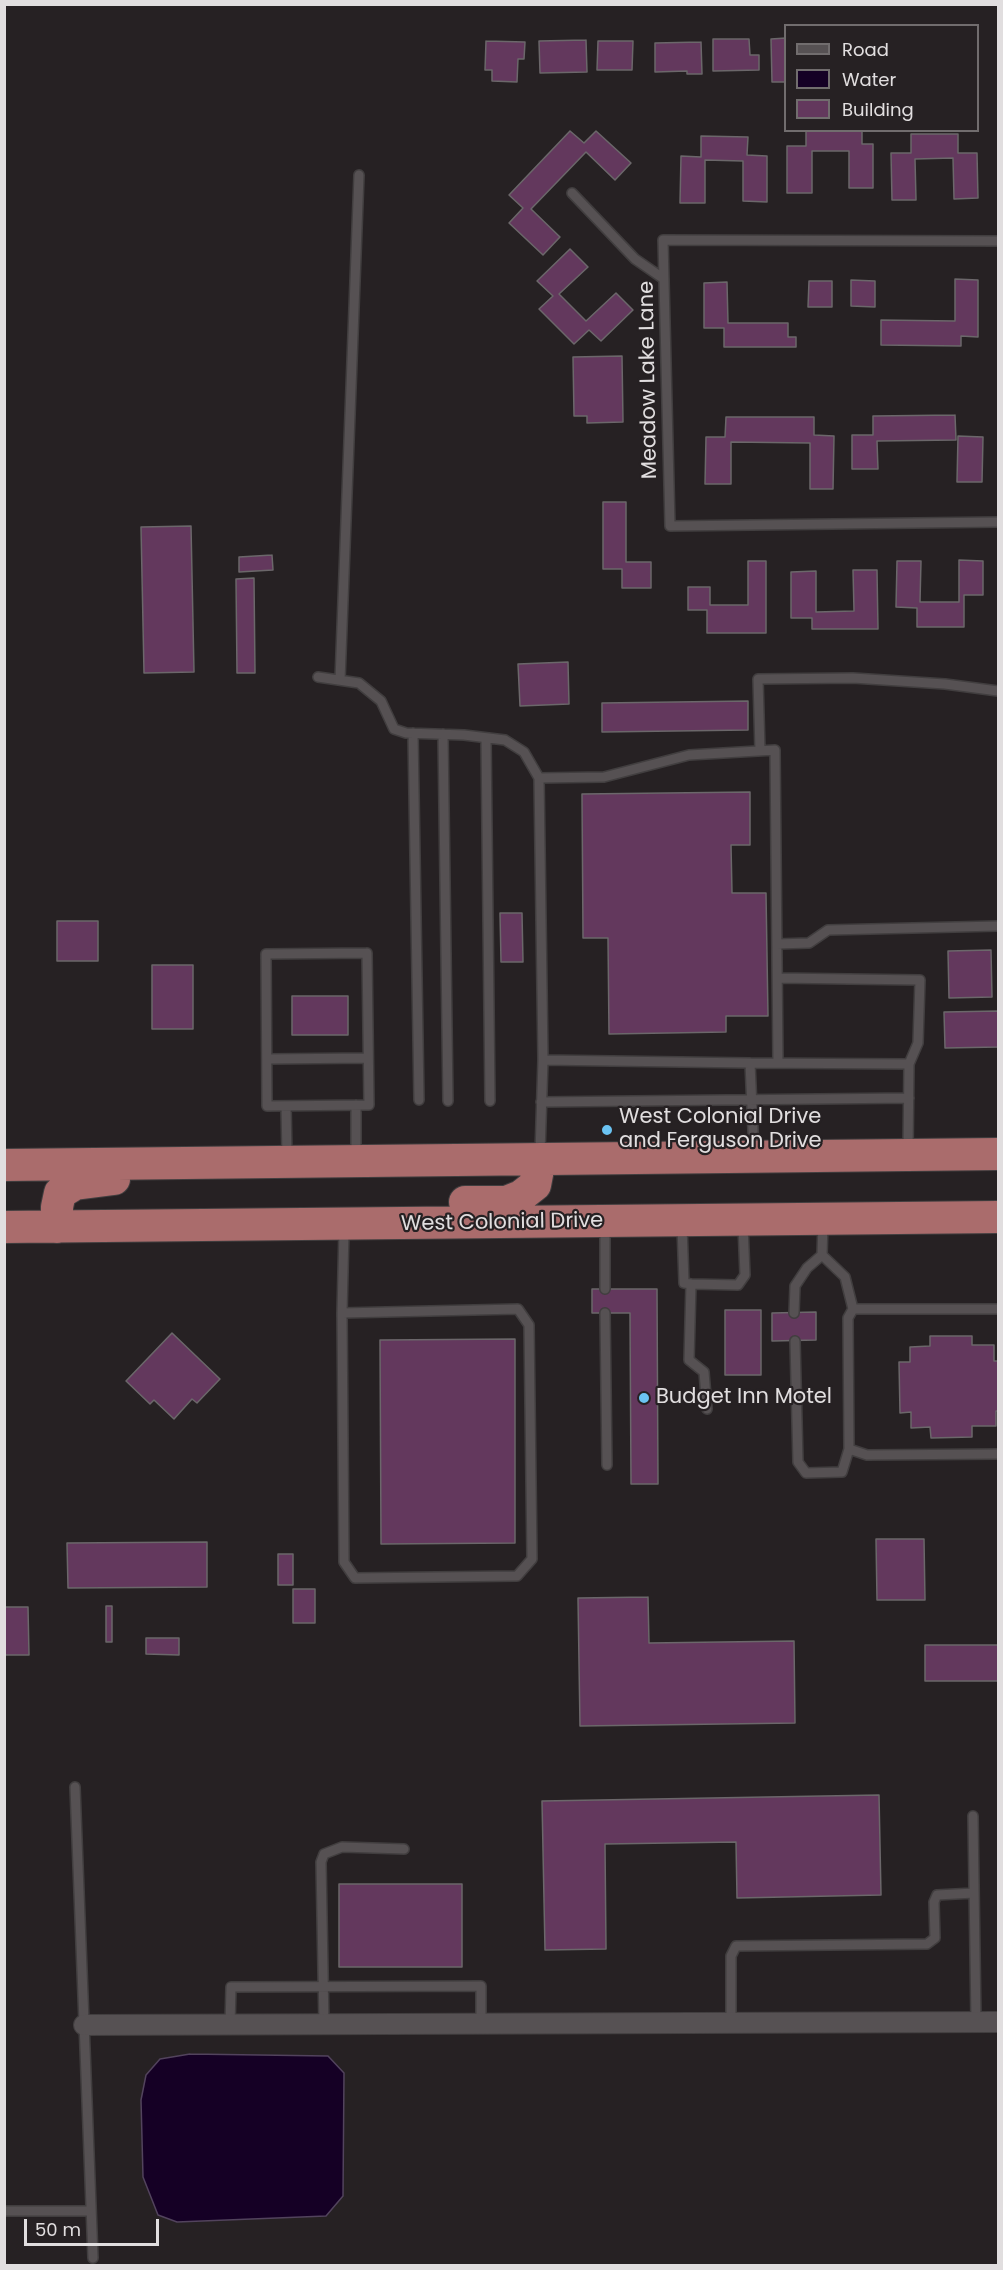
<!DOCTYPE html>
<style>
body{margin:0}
#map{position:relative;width:1003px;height:2270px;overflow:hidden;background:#262123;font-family:Poppins,sans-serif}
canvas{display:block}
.frame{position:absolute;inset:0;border:6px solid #e1dedf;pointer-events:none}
.legend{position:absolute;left:784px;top:24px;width:195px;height:108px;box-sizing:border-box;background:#262123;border:2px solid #716d6e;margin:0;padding:8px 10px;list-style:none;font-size:18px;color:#e1dedf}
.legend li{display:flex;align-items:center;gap:12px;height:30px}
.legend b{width:30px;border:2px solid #716d6e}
.scale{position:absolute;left:24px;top:2219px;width:135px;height:27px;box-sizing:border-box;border:3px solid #e1dedf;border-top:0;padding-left:8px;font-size:18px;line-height:21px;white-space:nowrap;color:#e1dedf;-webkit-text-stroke:4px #262123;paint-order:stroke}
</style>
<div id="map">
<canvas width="1003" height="2270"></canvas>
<div class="frame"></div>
<ul class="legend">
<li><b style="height:8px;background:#565153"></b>Road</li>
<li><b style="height:16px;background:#150025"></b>Water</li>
<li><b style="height:16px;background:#63385d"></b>Building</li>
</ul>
<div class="scale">50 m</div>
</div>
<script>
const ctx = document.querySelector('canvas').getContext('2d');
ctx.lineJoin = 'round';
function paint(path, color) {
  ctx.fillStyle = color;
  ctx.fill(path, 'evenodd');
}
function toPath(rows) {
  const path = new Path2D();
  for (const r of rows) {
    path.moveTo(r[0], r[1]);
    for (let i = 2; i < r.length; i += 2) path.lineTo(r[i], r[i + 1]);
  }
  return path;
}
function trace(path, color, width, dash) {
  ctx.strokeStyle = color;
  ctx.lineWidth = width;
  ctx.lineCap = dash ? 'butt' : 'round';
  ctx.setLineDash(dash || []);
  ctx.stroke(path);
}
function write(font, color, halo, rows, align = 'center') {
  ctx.font = font + ' Poppins,sans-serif';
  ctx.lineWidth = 4.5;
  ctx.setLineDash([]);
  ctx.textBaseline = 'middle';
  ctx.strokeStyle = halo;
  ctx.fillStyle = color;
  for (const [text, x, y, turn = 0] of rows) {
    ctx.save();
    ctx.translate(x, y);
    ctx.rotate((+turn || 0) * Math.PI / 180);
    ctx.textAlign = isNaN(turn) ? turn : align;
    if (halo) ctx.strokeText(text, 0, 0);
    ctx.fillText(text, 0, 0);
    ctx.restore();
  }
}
const water = toPath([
 [190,2054,328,2056,344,2073,343,2196,326,2216,177,2222,158,2215,143,2177,141,2100,146,2075,160,2059,190,2054]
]);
paint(water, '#150025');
trace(water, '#52435d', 1.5);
const building = toPath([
 [786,38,786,82,772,82,771,39,786,38],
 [713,39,749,39,750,55,759,55,759,70,713,71,713,39],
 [586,40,587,72,540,73,539,41,586,40],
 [486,41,525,42,524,59,518,59,517,82,492,81,492,70,485,70,486,41],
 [598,41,633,41,632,70,597,70,598,41],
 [701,42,702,74,687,74,687,71,655,72,655,43,701,42],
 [806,130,862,130,862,144,873,144,873,188,849,188,849,151,812,151,812,193,787,193,787,146,806,146,806,130],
 [570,131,584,143,596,131,631,163,615,180,586,152,531,209,560,237,543,255,509,223,523,208,509,195,570,131],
 [911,134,958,134,958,153,977,153,978,198,954,199,953,158,915,159,916,200,892,200,891,153,911,153,911,134],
 [701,136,748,137,747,155,767,156,767,202,743,201,743,161,705,160,705,203,680,203,681,156,701,157,701,136],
 [570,249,588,267,559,294,586,321,616,293,633,310,601,341,589,330,574,344,539,309,553,296,537,281,570,249],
 [955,279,978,280,978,337,961,336,961,346,881,345,881,320,955,321,955,279],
 [851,280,875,281,875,307,851,306,851,280],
 [809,281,832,281,832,307,808,307,809,281],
 [727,282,728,323,788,323,788,337,796,337,796,347,724,347,724,328,704,328,704,283,727,282],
 [622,356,623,422,587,423,587,416,574,416,573,357,622,356],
 [955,415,956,440,877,441,878,469,852,469,852,435,873,435,873,416,955,415],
 [726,417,814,417,814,435,834,436,833,489,810,489,810,443,731,442,731,484,705,484,706,437,725,437,726,417],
 [958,436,983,437,982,482,957,482,958,436],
 [603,502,626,502,626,562,651,562,651,588,622,588,622,569,603,569,603,502],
 [191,526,194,672,144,673,141,527,191,526],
 [272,555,273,570,239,572,239,557,272,555],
 [959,560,983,561,983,595,964,595,964,627,917,627,917,608,896,607,897,561,921,561,920,602,959,602,959,560],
 [748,561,766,561,766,633,707,633,707,610,688,610,688,587,710,587,710,605,748,605,748,561],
 [853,570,877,570,878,629,812,629,812,618,791,618,791,572,816,571,816,612,854,611,853,570],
 [254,578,255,673,237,673,236,579,254,578],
 [568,662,569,704,520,706,518,664,568,662],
 [748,701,748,730,602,732,602,703,748,701],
 [750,792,750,845,731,845,732,893,766,893,768,1016,726,1016,726,1032,609,1034,608,938,583,938,582,794,750,792],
 [500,913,522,913,523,962,501,962,500,913],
 [57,921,98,921,98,961,57,961,57,921],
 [991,950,992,997,949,998,948,951,991,950],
 [152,965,193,965,193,1029,152,1029,152,965],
 [292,996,348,996,348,1035,292,1035,292,996],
 [998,1011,998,1047,945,1048,944,1012,998,1011],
 [592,1289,657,1289,658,1484,631,1484,630,1313,592,1313,592,1289],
 [725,1310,761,1310,761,1375,725,1375,725,1310],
 [816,1312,816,1340,772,1341,772,1313,816,1312],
 [172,1333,220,1379,197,1403,192,1399,174,1419,154,1400,150,1404,126,1381,172,1333],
 [930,1336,972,1336,972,1345,994,1345,994,1361,998,1361,998,1411,996,1411,996,1426,972,1426,972,1437,931,1438,930,1427,911,1428,911,1412,900,1413,899,1362,910,1362,910,1347,930,1346,930,1336],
 [515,1339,515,1543,381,1544,380,1340,515,1339],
 [876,1539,924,1539,925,1600,877,1600,876,1539],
 [207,1542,207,1587,68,1588,67,1543,207,1542],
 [278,1554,293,1554,293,1585,278,1585,278,1554],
 [293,1589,315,1589,315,1623,293,1623,293,1589],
 [648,1597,649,1643,794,1641,795,1723,580,1726,578,1598,648,1597],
 [106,1606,112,1606,112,1642,106,1642,106,1606],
 [4,1607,28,1607,29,1655,4,1655,4,1607],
 [146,1638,179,1638,179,1655,146,1654,146,1638],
 [925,1645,998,1645,998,1681,925,1681,925,1645],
 [879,1795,881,1895,737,1898,736,1842,605,1844,606,1949,545,1950,542,1801,879,1795],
 [339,1884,462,1884,462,1967,339,1967,339,1884]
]);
paint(building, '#63385d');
trace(building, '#6b676a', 1.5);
const service = toPath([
 [572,193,635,259,664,279],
 [998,241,663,240,670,526,998,522],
 [318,677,359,683,381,701,394,729,406,733,464,735,505,740,524,752,539,778],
 [340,680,359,175],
 [413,733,419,1100],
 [443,734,448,1101],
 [486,738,490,1101],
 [760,751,758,679,853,678,945,684,998,691],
 [777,944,809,943,828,930,998,926],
 [367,953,369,1105,267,1106,266,954,367,953],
 [778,978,920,980,918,1043,909,1064],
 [267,1059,368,1058],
 [543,1060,750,1063],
 [541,1102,909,1098],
 [356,1105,356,1157],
 [286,1106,287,1156],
 [540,1153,543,1060,539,778,604,777,689,755,775,750,778,1063],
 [754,1153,750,1063,909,1064,908,1150],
 [823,1223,822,1255,845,1277,853,1309],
 [682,1226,684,1283,691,1284],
 [605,1289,605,1227],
 [998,1309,853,1309,848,1318,849,1449,867,1455,998,1454],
 [342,1313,518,1309,529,1325,532,1559,517,1576,355,1578,344,1562,342,1313,344,1230],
 [605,1313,607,1465],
 [794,1313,795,1286,807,1268,822,1255],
 [795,1341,798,1462,806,1473,842,1472,849,1449],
 [707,1409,704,1372,689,1360,691,1284,738,1285,745,1275,743,1225],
 [75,1787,93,2258],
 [973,1816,976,2022],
 [731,2024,731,1956,736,1946,927,1944,935,1938,934,1902,937,1895,974,1893],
 [230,2025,231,1987,481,1986,481,2025],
 [324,2025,321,1862,324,1854,342,1847,404,1849],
 [4,2211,91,2211]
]);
const minor = toPath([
 [84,2025,998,2022]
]);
const trunk = toPath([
 [4,1165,998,1154],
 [465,1202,506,1202,521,1196,535,1185,540,1159],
 [4,1227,998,1217],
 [57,1227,57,1207,60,1193,75,1184,114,1179]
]);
trace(service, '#413e3f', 12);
trace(minor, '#413e3f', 22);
trace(trunk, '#413e3f', 34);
trace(service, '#565153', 9);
trace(minor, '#565153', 20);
trace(trunk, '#aa6c6c', 32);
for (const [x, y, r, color] of [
 [607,1130,6,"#6bc3f2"],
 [644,1398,6,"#6bc3f2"]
]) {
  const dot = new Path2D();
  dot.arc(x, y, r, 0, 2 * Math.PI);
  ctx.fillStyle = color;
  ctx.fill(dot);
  trace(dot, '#262123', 2);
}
write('21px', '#e1dedf', '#262123', [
 ["Meadow Lake Lane",649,380,-91],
 ["West Colonial Drive",502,1223,-1]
]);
write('21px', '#e1dedf', '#262123', [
 ["West Colonial Drive",619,1118],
 ["and Ferguson Drive",619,1142],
 ["Budget Inn Motel",656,1398]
], 'left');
</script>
